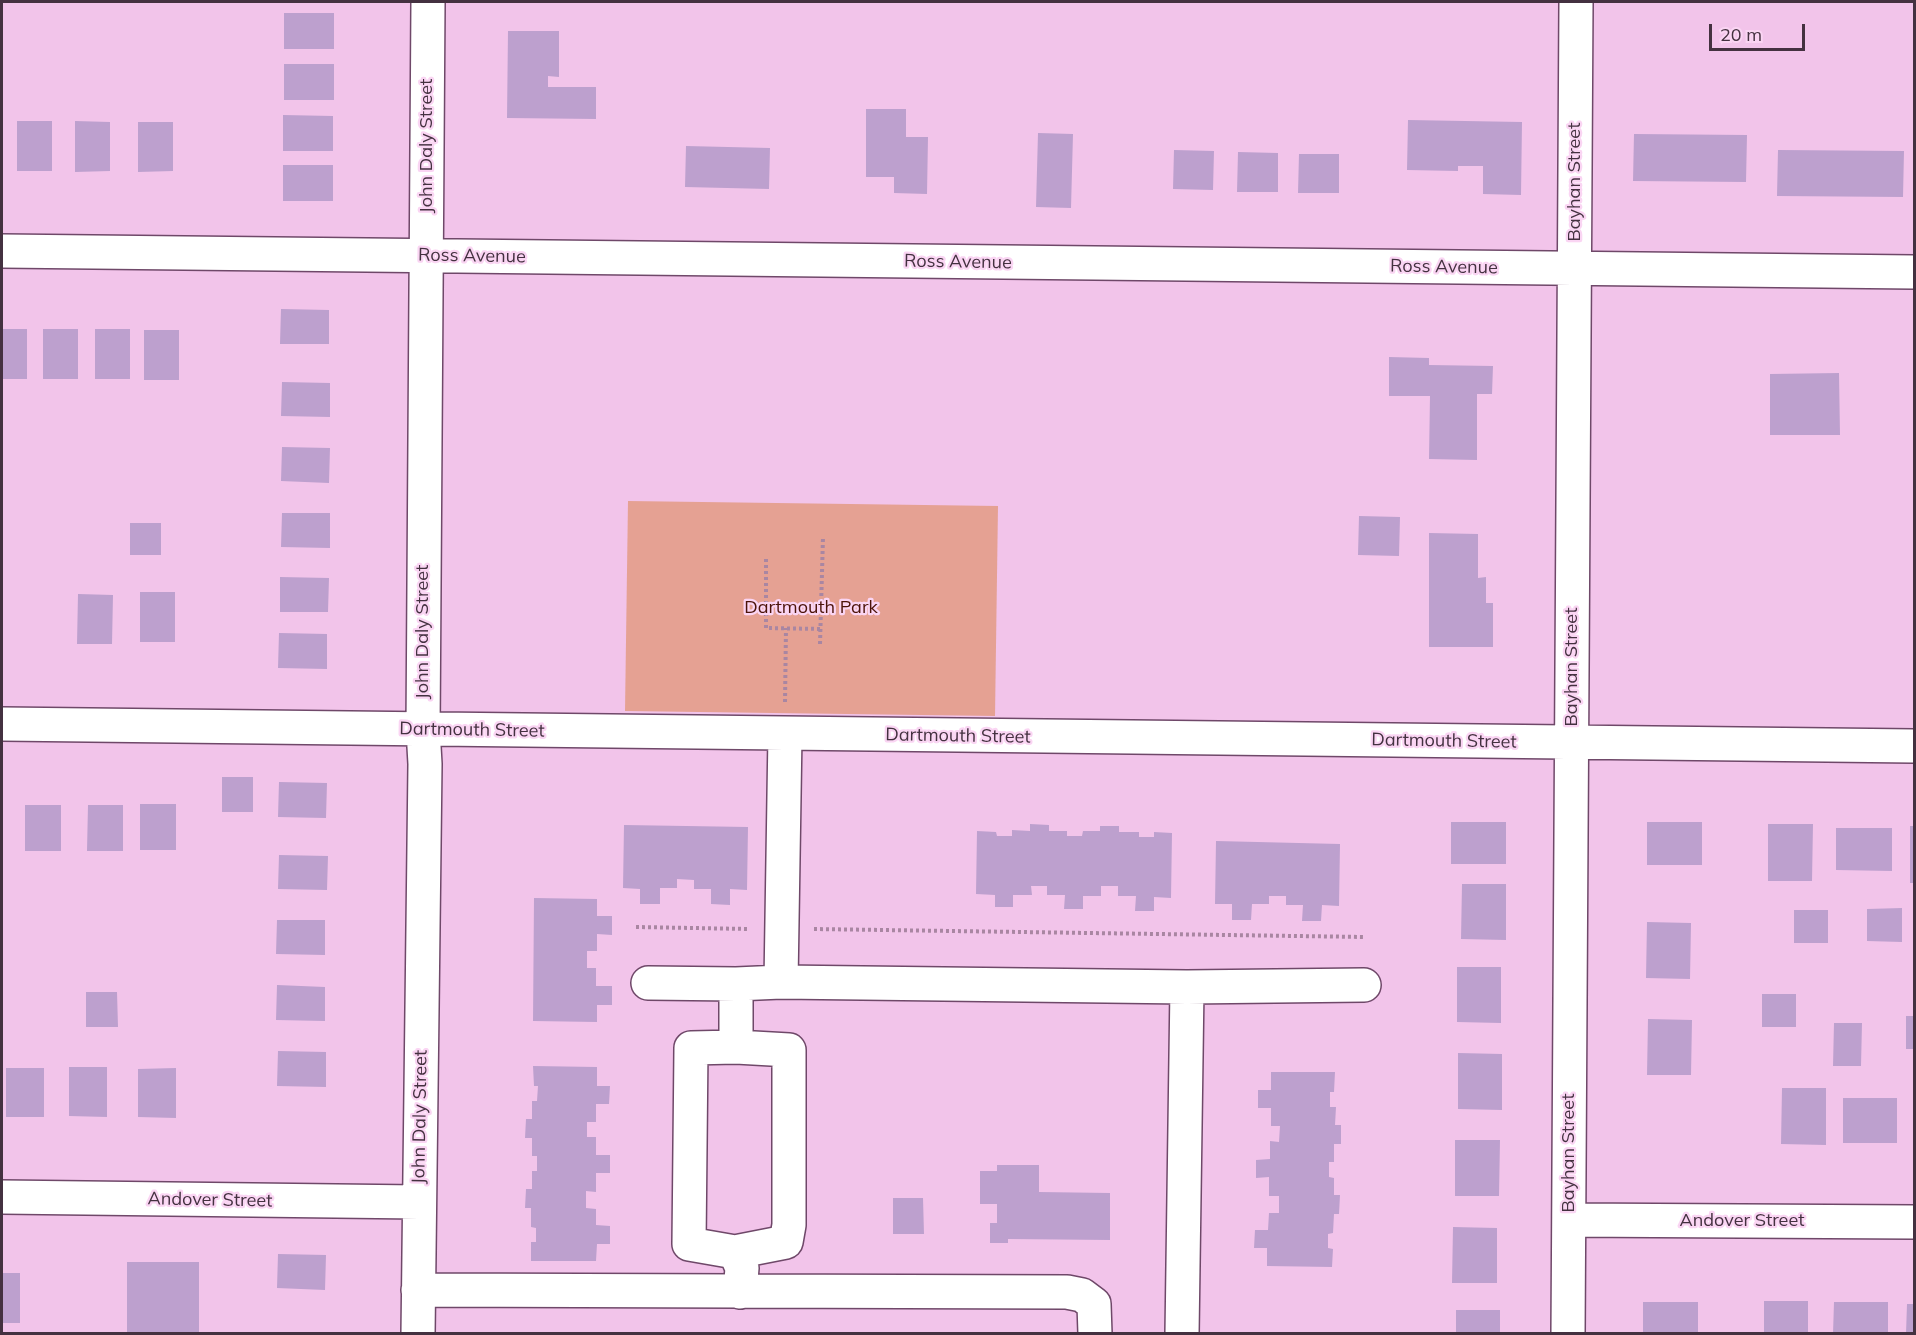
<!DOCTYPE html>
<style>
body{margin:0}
#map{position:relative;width:1916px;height:1335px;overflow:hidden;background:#f2c4ea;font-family:Mulish,sans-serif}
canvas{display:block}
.frame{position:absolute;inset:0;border:3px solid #443140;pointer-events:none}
.scale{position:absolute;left:1709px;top:24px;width:96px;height:27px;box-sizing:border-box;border:3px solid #443140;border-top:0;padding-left:8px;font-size:18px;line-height:21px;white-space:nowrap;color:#443140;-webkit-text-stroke:4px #fad5f3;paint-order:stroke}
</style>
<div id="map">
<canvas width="1916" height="1335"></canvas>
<div class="frame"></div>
<div class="scale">20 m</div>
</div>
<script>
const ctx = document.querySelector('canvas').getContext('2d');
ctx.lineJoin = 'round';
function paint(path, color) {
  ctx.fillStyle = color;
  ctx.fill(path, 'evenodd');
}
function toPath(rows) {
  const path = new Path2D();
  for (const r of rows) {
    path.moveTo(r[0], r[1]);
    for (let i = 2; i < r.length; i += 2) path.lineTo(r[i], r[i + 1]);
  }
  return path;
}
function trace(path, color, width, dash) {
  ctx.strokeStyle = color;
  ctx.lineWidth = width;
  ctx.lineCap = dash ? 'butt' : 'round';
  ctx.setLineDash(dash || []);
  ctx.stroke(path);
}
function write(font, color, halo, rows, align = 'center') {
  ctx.font = font + ' Mulish,sans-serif';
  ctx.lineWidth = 4.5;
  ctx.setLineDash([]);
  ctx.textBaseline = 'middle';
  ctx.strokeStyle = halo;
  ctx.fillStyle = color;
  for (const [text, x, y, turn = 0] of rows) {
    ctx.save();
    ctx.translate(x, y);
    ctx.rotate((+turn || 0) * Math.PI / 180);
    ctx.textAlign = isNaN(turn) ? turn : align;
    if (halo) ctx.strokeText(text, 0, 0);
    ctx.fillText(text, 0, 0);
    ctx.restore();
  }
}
paint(toPath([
 [628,501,998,506,995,716,625,711]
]), '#e5a193');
paint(toPath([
 [284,13,334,13,334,49,284,49],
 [508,31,559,31,559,77,548,76,548,87,596,87,596,119,507,118],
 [284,64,334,64,334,100,284,100],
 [866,109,906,109,906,137,928,137,927,194,894,193,894,177,866,177],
 [283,115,333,116,333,151,283,151],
 [1408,120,1522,122,1521,195,1483,194,1483,166,1458,166,1458,171,1407,170],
 [17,121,52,121,52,171,17,171],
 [75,121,110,122,110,171,75,172],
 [138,122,173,122,173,171,138,172],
 [1038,133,1073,134,1071,208,1036,207],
 [1634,134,1747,135,1746,182,1633,181],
 [686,146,770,148,769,189,685,187],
 [1174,150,1214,151,1213,190,1173,189],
 [1778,150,1904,151,1903,197,1777,196],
 [1238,152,1278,153,1278,192,1237,192],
 [1299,154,1339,154,1339,193,1298,193],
 [283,165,333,165,333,201,283,201],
 [281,309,329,310,329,344,280,344],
 [2,329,27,329,27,379,2,379],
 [43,329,78,329,78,379,43,379],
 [95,329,130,329,130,379,95,379],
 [144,330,179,330,179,380,144,380],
 [1389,357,1429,358,1429,365,1493,366,1492,394,1477,394,1477,460,1429,459,1430,396,1389,396],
 [1839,373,1840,435,1770,435,1770,374],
 [282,382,330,383,330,417,281,416],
 [282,447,330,448,329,483,281,481],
 [282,513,330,513,330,548,281,547],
 [1359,516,1400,517,1399,556,1358,555],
 [130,523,161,523,161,555,130,555],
 [1429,533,1478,534,1478,578,1486,577,1486,603,1493,603,1493,647,1429,647],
 [280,577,329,578,328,612,280,612],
 [140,592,175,592,175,642,140,642],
 [78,594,113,595,112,644,77,644],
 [279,633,327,634,327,669,278,668],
 [222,777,253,777,253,812,222,812],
 [279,782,327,783,326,818,278,817],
 [140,804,176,804,176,850,140,850],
 [25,805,61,805,61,851,25,851],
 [88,805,123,805,123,851,87,851],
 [1451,822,1506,822,1506,864,1451,864],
 [1647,822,1702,822,1702,865,1647,865],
 [1030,824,1049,825,1049,831,1067,831,1067,836,1082,836,1083,831,1100,831,1100,826,1119,826,1119,832,1139,832,1139,837,1154,837,1154,832,1172,833,1171,898,1154,897,1154,911,1135,911,1136,896,1118,896,1118,886,1101,886,1101,896,1083,896,1083,909,1064,909,1065,895,1047,895,1047,886,1031,886,1032,895,1013,895,1013,907,995,907,995,895,976,894,977,831,996,832,997,836,1012,836,1012,830,1030,831],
 [1768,824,1813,824,1812,881,1768,881],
 [624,825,748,827,747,890,730,889,730,905,711,904,711,889,694,889,694,880,677,879,677,888,660,888,660,904,640,904,640,889,623,888],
 [1910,826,1914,826,1914,883,1910,883],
 [1836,828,1892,828,1892,871,1836,870],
 [1216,841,1340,844,1339,906,1322,905,1321,921,1302,921,1303,905,1286,905,1286,896,1269,896,1269,904,1252,904,1251,920,1232,920,1232,904,1215,904],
 [279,855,328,856,327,890,278,889],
 [1462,884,1506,884,1506,940,1461,939],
 [534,898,597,899,597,916,612,916,612,935,597,934,597,951,587,951,587,968,596,968,596,986,612,986,612,1005,597,1005,597,1022,533,1021],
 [1902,908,1902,942,1867,941,1867,909],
 [1794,910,1828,910,1828,943,1794,943],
 [277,920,325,920,325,955,276,954],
 [1647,922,1691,923,1690,979,1646,978],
 [1457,967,1501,967,1501,1023,1457,1022],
 [277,985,325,987,325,1021,276,1020],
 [86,992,117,992,118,1027,86,1027],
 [1762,994,1796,994,1796,1027,1762,1027],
 [1906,1016,1914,1016,1914,1049,1906,1049],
 [1648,1019,1692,1020,1691,1075,1647,1075],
 [1834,1023,1862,1023,1861,1066,1833,1066],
 [278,1051,326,1052,326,1087,277,1086],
 [1458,1053,1502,1054,1502,1110,1458,1109],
 [533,1066,597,1067,597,1086,610,1086,609,1104,596,1104,596,1122,587,1122,587,1137,596,1137,596,1155,610,1155,610,1173,596,1173,596,1192,586,1191,586,1208,596,1209,596,1225,610,1226,610,1244,597,1244,596,1261,531,1261,531,1242,536,1242,536,1228,531,1227,531,1208,525,1208,526,1189,532,1189,532,1171,537,1171,537,1156,532,1156,532,1138,525,1138,526,1119,532,1119,532,1101,537,1101,538,1086,534,1086],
 [69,1067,107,1067,107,1117,69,1116],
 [6,1068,44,1068,44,1117,6,1117],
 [176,1068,176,1118,138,1117,138,1069],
 [1271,1072,1335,1072,1334,1092,1330,1092,1330,1107,1336,1107,1335,1125,1341,1125,1341,1144,1334,1144,1334,1162,1329,1162,1329,1177,1334,1178,1334,1195,1340,1195,1339,1214,1334,1214,1333,1233,1328,1234,1328,1248,1333,1249,1332,1267,1267,1266,1267,1248,1254,1248,1255,1230,1268,1230,1269,1213,1279,1213,1279,1196,1269,1196,1269,1177,1256,1178,1256,1160,1270,1159,1270,1141,1279,1142,1280,1126,1271,1126,1271,1108,1258,1108,1258,1090,1271,1090],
 [1782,1088,1826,1088,1826,1145,1781,1144],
 [1843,1098,1897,1098,1897,1143,1843,1143],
 [1455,1140,1500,1140,1499,1196,1455,1196],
 [997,1165,1039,1165,1039,1192,1110,1193,1110,1240,1008,1239,1008,1243,990,1243,990,1223,997,1223,997,1204,980,1204,980,1171,997,1171],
 [893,1198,923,1198,924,1234,893,1234],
 [1453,1227,1497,1228,1497,1283,1452,1283],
 [278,1254,326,1255,325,1290,277,1288],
 [127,1262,199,1262,199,1334,127,1334],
 [2,1273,20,1273,20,1323,2,1323],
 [1764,1301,1808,1301,1808,1334,1764,1334],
 [1643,1302,1698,1302,1698,1334,1643,1334],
 [1834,1302,1888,1302,1888,1334,1833,1334],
 [1907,1304,1914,1304,1914,1334,1906,1334],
 [1456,1310,1500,1310,1500,1334,1456,1334]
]), '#bda0ce');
const minor = toPath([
 [2,251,1914,272],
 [2,724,1914,746],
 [785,734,781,982,1187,987,1364,985],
 [648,983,736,984],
 [736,1047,736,984,781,982],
 [2,1197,419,1202],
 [1569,1220,1914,1222],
 [735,1252,786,1242,789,1225,789,1050,736,1047,691,1048,689,1244,735,1252,742,1268,740,1292],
 [418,1290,1067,1292,1082,1295,1094,1304,1095,1334],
 [418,1334,425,764,423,729,428,2],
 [1182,1334,1187,987],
 [1568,1334,1576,2]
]);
trace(minor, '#6f4869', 36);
trace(toPath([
 [766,559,766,628,821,629],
 [820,644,823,537],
 [785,702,786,628],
 [636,927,749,929],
 [814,929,1365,937]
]), '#a986a2', 4, [3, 3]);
trace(minor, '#fff', 33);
write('18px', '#443140', '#fad5f3', [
 ["John Daly Street",427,146,-90],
 ["Bayhan Street",1575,182,-90],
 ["Ross Avenue",472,256,1],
 ["Ross Avenue",958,262,1],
 ["Ross Avenue",1444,267,1],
 ["John Daly Street",423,632,-90],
 ["Bayhan Street",1572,667,-90],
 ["Dartmouth Street",472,730,1],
 ["Dartmouth Street",958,736,1],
 ["Dartmouth Street",1444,741,1],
 ["John Daly Street",420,1117,-89],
 ["Bayhan Street",1569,1153,-90],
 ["Andover Street",210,1200,1],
 ["Andover Street",1742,1221]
]);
write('18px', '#4b1309', '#fad5f3', [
 ["Dartmouth Park",811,608]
]);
</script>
